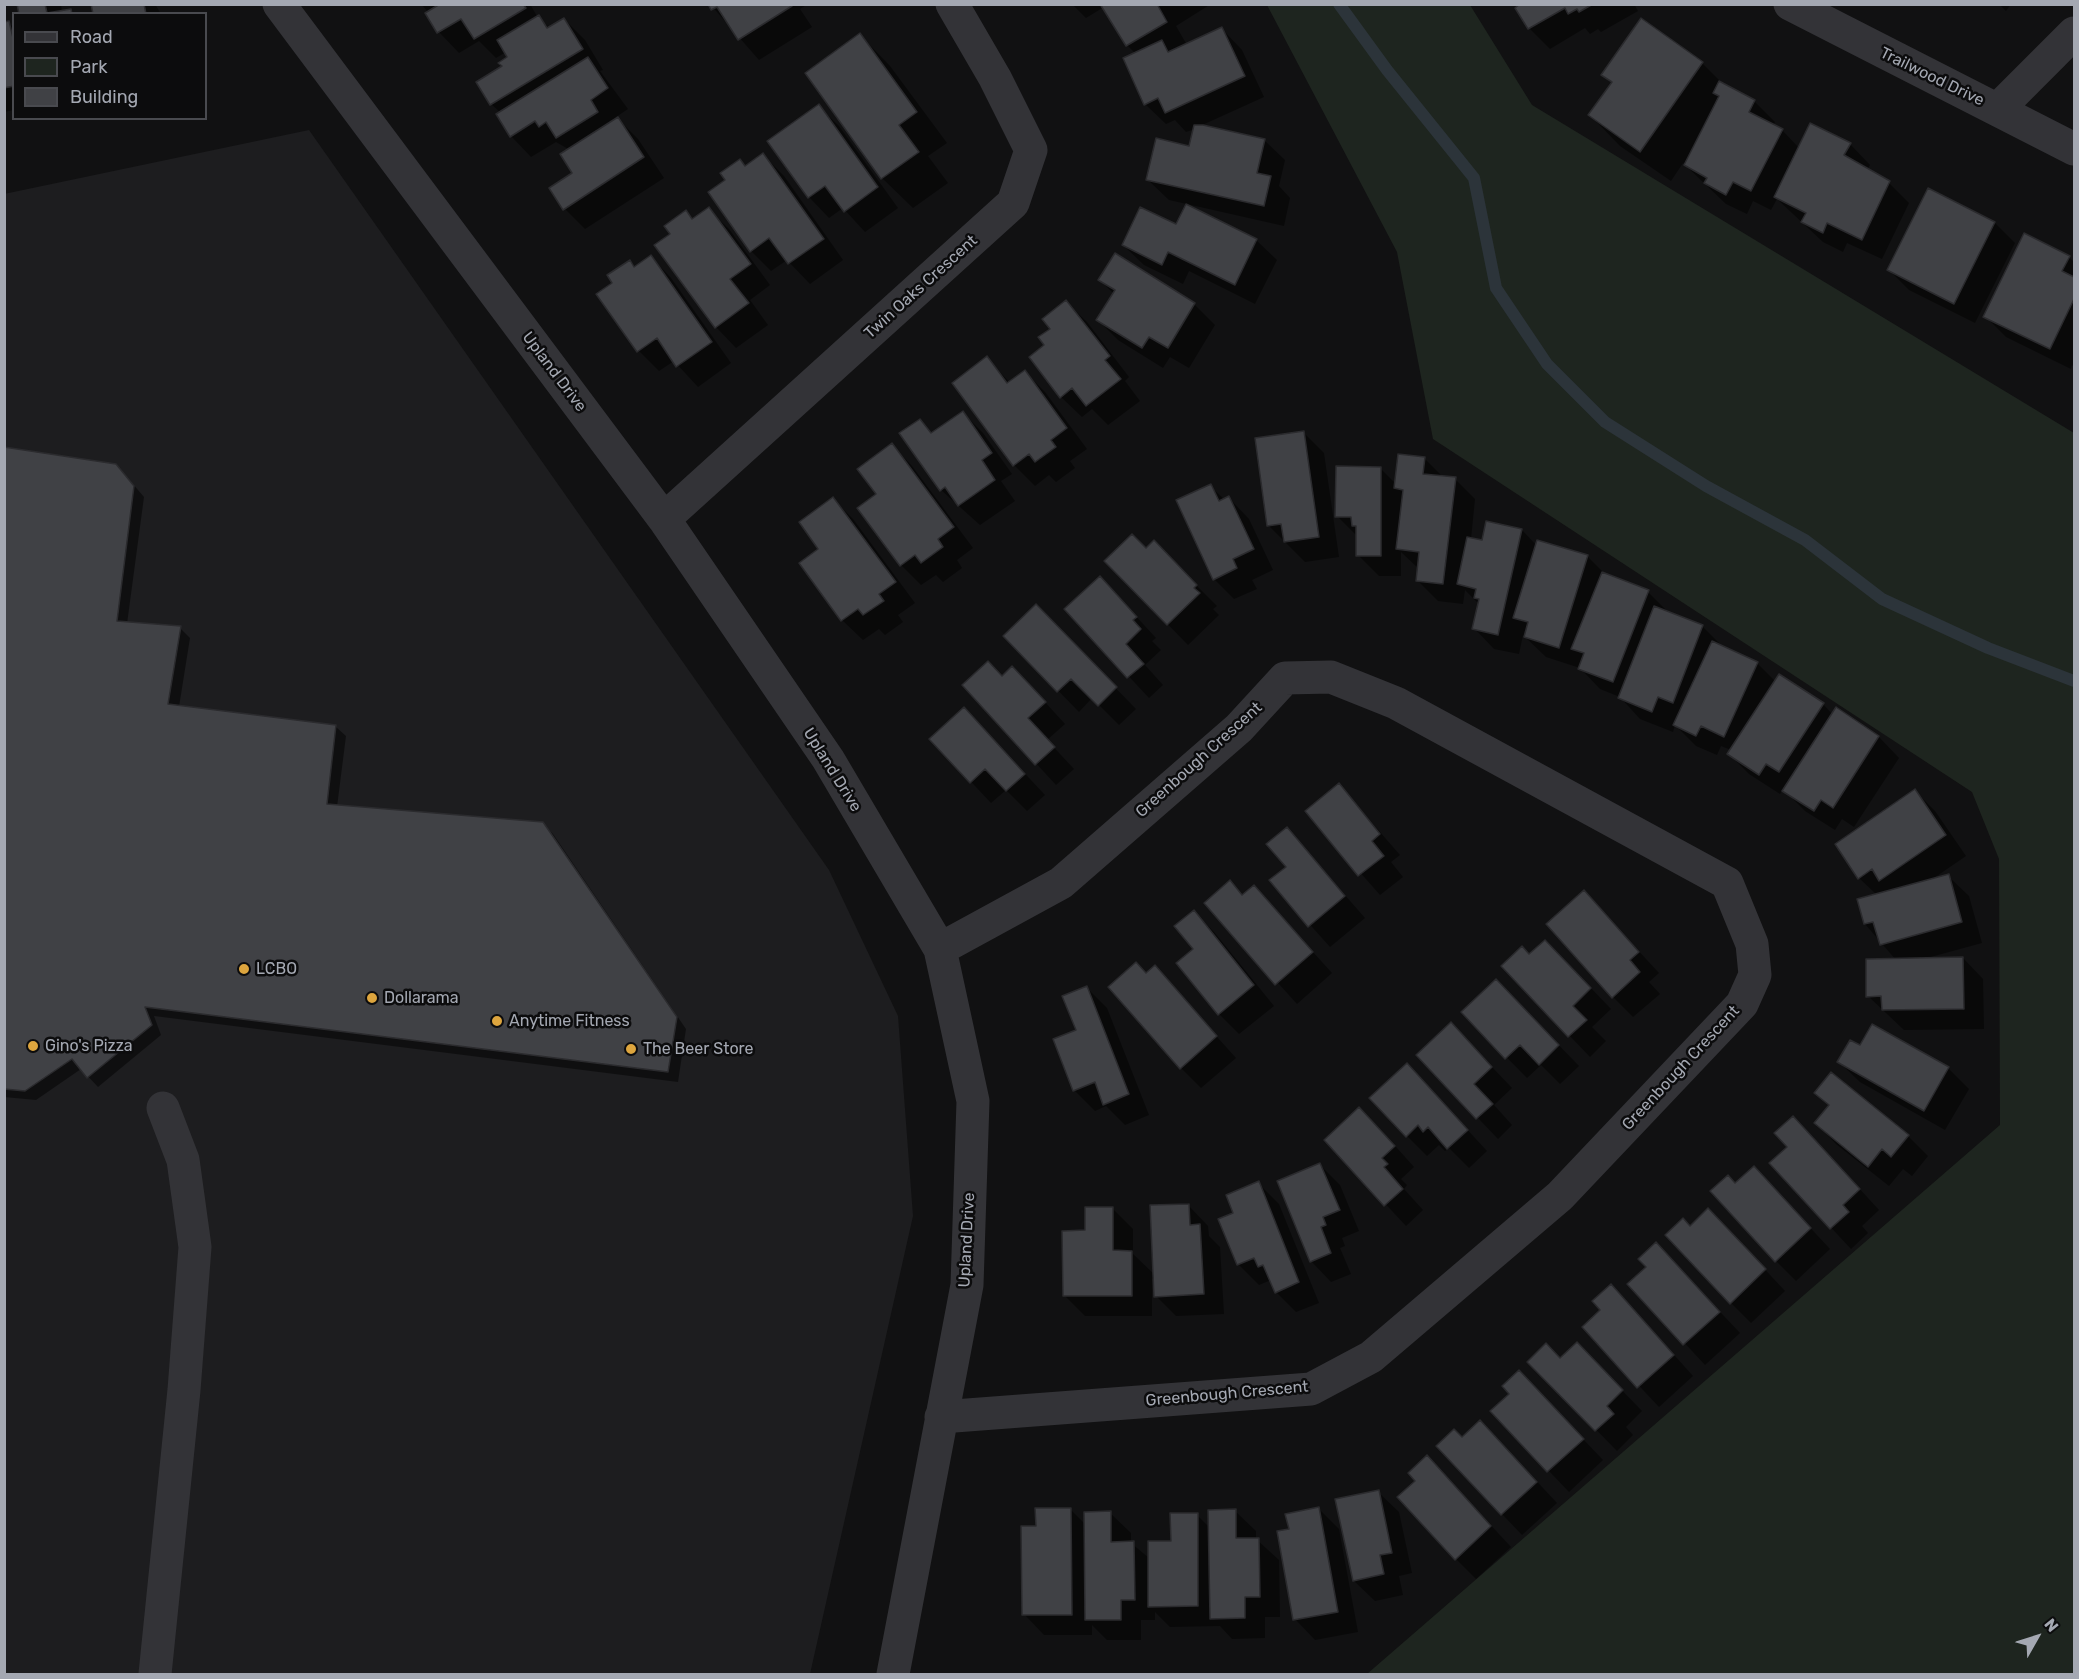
<!DOCTYPE html>
<style>
body{margin:0}
#map{position:relative;width:2079px;height:1679px;overflow:hidden;background:#111112;font-family:Rubik,sans-serif}
canvas{display:block}
.frame{position:absolute;inset:0;border:6px solid #a4a8b2;pointer-events:none}
.legend{position:absolute;left:12px;top:12px;width:195px;height:108px;box-sizing:border-box;background:#0c0c0d;border:2px solid #494a4f;margin:0;padding:8px 10px;list-style:none;font-size:18px;color:#a4a8b2}
.legend li{display:flex;align-items:center;gap:12px;height:30px}
.legend b{width:30px;border:2px solid #494a4f}
.north{position:absolute;left:2007px;top:1607px;width:60px;height:60px;-webkit-text-stroke:4px #0c0c0d;paint-order:stroke;rotate:51deg;font-size:16px;font-weight:700;line-height:24px;text-align:center;color:#a4a8b2}
.north::after{content:'';display:block;margin:auto;width:21px;height:27px;background:#a4a8b2;clip-path:polygon(50% 0,100% 100%,50% 72%,0 100%)}
</style>
<div id="map">
<canvas width="2079" height="1679"></canvas>
<div class="frame"></div>
<ul class="legend">
<li><b style="height:8px;background:#333337"></b>Road</li>
<li><b style="height:16px;background:#1e251f"></b>Park</li>
<li><b style="height:16px;background:#404145"></b>Building</li>
</ul>
<div class="north">N</div>
</div>
<script>
const ctx = document.querySelector('canvas').getContext('2d');
ctx.lineJoin = 'round';
function paint(path, color) {
  ctx.fillStyle = color;
  ctx.fill(path, 'evenodd');
}
function toPath(rows) {
  const path = new Path2D();
  for (const r of rows) {
    path.moveTo(r[0], r[1]);
    for (let i = 2; i < r.length; i += 2) path.lineTo(r[i], r[i + 1]);
  }
  return path;
}
function trace(path, color, width, dash) {
  ctx.strokeStyle = color;
  ctx.lineWidth = width;
  ctx.lineCap = dash ? 'butt' : 'round';
  ctx.setLineDash(dash || []);
  ctx.stroke(path);
}
function write(font, color, halo, rows, align = 'center') {
  ctx.font = font + ' Rubik,sans-serif';
  ctx.lineWidth = 5;
  ctx.setLineDash([]);
  ctx.textBaseline = 'middle';
  ctx.strokeStyle = halo;
  ctx.fillStyle = color;
  for (const [text, x, y, turn = 0] of rows) {
    ctx.save();
    ctx.translate(x, y);
    ctx.rotate((+turn || 0) * Math.PI / 180);
    ctx.textAlign = isNaN(turn) ? turn : align;
    if (halo) ctx.strokeText(text, 0, 0);
    ctx.fillText(text, 0, 0);
    ctx.restore();
  }
}
paint(toPath([
 [309,130,829,870,898,1016,913,1216,810,1674,5,1674,4,194]
]), '#1d1d1f');
paint(toPath([
 [1267,5,1470,5,1532,105,2074,433,2074,1674,1367,1674,2000,1125,1999,859,1972,792,1433,439,1397,252]
]), '#1e251f');
paint(toPath([
 [19,4,61,4,62,12,71,10,74,14,21,14],
 [93,4,155,4,161,14,95,14],
 [421,4,530,4,538,18,550,28,564,19,585,40,603,70,600,71,628,109,616,117,638,139,664,178,585,229,565,209,551,188,575,173,570,150,556,142,531,157,511,136,501,113,491,104,510,58,506,52,496,58,479,41,459,53,439,32,429,13],
 [710,4,808,4,800,9,812,27,759,60],
 [1072,4,1211,4,1176,26,1187,45,1222,29,1242,50,1264,97,1200,126,1264,140,1285,160,1279,186,1290,198,1284,226,1169,200,1148,180,1190,148,1195,129,1186,132,1175,120,1166,124,1145,104,1136,54,1127,45,1104,7,1086,18],
 [1523,4,1634,4,1638,11,1601,32,1598,29,1590,34,1585,28,1550,49,1529,28],
 [1999,4,2011,4,2006,11],
 [8,22,14,28,14,110,4,112,4,23],
 [860,35,890,66,947,143,928,156,948,183,913,208,882,178],
 [1702,63,1725,86,1754,101,1775,122,1773,126,1782,130,1799,148,1850,144,1870,165,1867,170,1889,183,1909,203,1882,259,1847,243,1843,252,1823,242,1777,199,1771,210,1753,201,1747,214,1726,204,1683,163,1671,181,1620,146,1590,115,1613,84,1603,75],
 [818,106,839,126,898,208,865,232,843,208,829,218,809,197,769,142],
 [763,155,784,176,843,260,810,284,787,260,771,271,751,251,727,180,740,160,746,167],
 [1928,190,1995,223,2015,243,1975,323,1909,290,1888,269],
 [708,209,729,229,770,285,750,300,768,325,736,348,716,327,672,234,686,212,693,220],
 [1177,226,1256,240,1277,260,1255,304,1189,271,1183,284,1144,265,1123,245],
 [1115,255,1195,305,1215,325,1189,368,1170,357,1163,368,1118,340,1098,320,1114,294,1100,280],
 [651,257,671,278,731,363,698,387,674,361,659,371,639,351,598,295,614,283,629,262,636,268],
 [2069,257,2074,262,2074,367,2072,365,2071,369,2006,337,1985,316],
 [1066,302,1087,322,1129,377,1125,381,1140,401,1108,425,1092,409,1082,417,1061,397,1031,358,1046,345,1052,329],
 [987,358,1010,383,1025,372,1045,392,1087,449,1070,461,1075,468,1056,482,1049,475,1035,486,1014,465,954,383],
 [963,413,983,433,1012,474,1001,481,1015,501,980,525,941,490,920,421,933,434],
 [1304,433,1324,453,1339,557,1305,562,1268,525],
 [892,445,912,466,973,548,957,560,962,568,943,582,936,575,921,585,901,565,878,495],
 [4,448,126,476,144,497,127,624,180,628,190,638,179,707,336,727,346,736,337,807,543,824,553,834,686,1029,678,1082,154,1016,161,1035,98,1087,81,1069,36,1100,4,1097],
 [1424,458,1443,477,1455,479,1475,499,1471,539,1483,542,1522,530,1537,546,1587,556,1606,575,1648,592,1668,612,1702,626,1723,647,1757,663,1776,682,1823,704,1833,715,1836,709,1879,737,1899,758,1854,827,1842,819,1835,830,1805,811,1783,789,1780,794,1749,774,1729,754,1731,750,1721,746,1717,755,1696,746,1675,725,1673,732,1640,719,1620,697,1600,689,1580,668,1546,657,1523,635,1519,654,1494,649,1474,628,1479,604,1465,590,1463,604,1438,601,1417,580,1419,569,1401,552,1401,576,1379,576,1358,555,1358,537,1337,516,1381,469,1396,484],
 [1210,486,1225,500,1229,498,1249,519,1273,570,1252,580,1257,589,1234,599,1214,579],
 [833,499,853,519,915,603,898,615,903,622,885,635,879,629,863,640,842,620,820,549],
 [1146,550,1174,563,1217,606,1213,609,1219,615,1188,645,1106,561],
 [1120,599,1156,638,1152,641,1161,650,1145,665,1163,685,1149,698,1066,609],
 [1056,627,1136,709,1119,725,1092,698,1079,712,1005,636],
 [1002,678,1033,689,1065,724,1047,740,1074,769,1056,785,964,685],
 [984,730,1045,795,1027,811,1006,790,991,803,931,739],
 [1339,785,1400,855,1391,862,1403,877,1380,895,1307,812],
 [1915,791,1935,811,1966,856,1931,880,1948,876,1969,896,1982,943,1927,958,1963,958,1983,979,1984,1029,1904,1030,1868,996,1896,960,1865,924,1877,895,1859,878,1837,845],
 [1287,829,1365,918,1330,947,1271,881,1288,867],
 [1230,882,1243,896,1254,887,1332,973,1297,1004,1206,903],
 [1584,892,1659,973,1649,982,1660,994,1633,1017,1613,997],
 [1194,912,1214,932,1274,1006,1239,1034,1219,1014,1195,949],
 [1530,956,1566,962,1611,1009,1592,1027,1606,1041,1590,1057,1503,966],
 [1155,968,1236,1058,1201,1088,1181,1068],
 [1087,988,1107,1008,1149,1115,1125,1125,1106,1106,1095,1111,1074,1090,1078,1031],
 [1516,1001,1579,1066,1560,1084,1541,1065,1527,1078,1463,1013],
 [1471,1045,1512,1088,1494,1105,1512,1125,1498,1139,1418,1055],
 [1860,1047,1948,1068,1969,1089,1945,1130,1860,1082,1839,1062],
 [1427,1086,1487,1151,1469,1168,1449,1148,1445,1151,1439,1145,1427,1156,1407,1136],
 [1816,1093,1908,1136,1928,1156,1912,1176,1903,1169,1889,1186,1836,1144,1816,1123,1830,1106],
 [1380,1129,1414,1167,1401,1179,1407,1185,1404,1189,1423,1210,1406,1226,1326,1140],
 [1813,1138,1879,1210,1862,1226,1868,1233,1851,1249,1771,1163],
 [1320,1165,1340,1185,1359,1231,1342,1238,1345,1246,1340,1248,1351,1274,1331,1282,1311,1261],
 [1258,1183,1279,1204,1319,1303,1296,1312,1276,1292,1271,1280,1259,1285,1238,1264,1235,1213],
 [1774,1189,1830,1249,1796,1281,1776,1261],
 [1188,1205,1208,1226,1209,1236,1220,1247,1224,1314,1176,1316,1156,1296,1155,1279,1152,1279,1152,1316,1085,1316,1065,1296,1087,1232,1112,1208,1133,1229,1133,1254,1155,1275],
 [1690,1228,1729,1231,1785,1291,1751,1323,1731,1303],
 [1656,1244,1740,1333,1705,1365,1630,1284,1648,1267],
 [1631,1307,1693,1376,1659,1407,1584,1327],
 [1577,1344,1642,1411,1626,1427,1633,1435,1617,1451,1530,1362,1561,1360],
 [1519,1372,1603,1460,1569,1492,1492,1411,1511,1394],
 [1462,1439,1500,1442,1557,1503,1522,1535,1502,1514],
 [1447,1478,1511,1547,1476,1579,1456,1559],
 [1378,1492,1399,1512,1412,1573,1399,1576,1403,1595,1375,1601,1354,1581],
 [1070,1509,1086,1525,1110,1513,1131,1533,1131,1543,1149,1558,1172,1543,1197,1515,1209,1527,1235,1511,1256,1531,1256,1539,1279,1560,1280,1617,1265,1617,1265,1638,1232,1639,1220,1626,1170,1627,1155,1612,1155,1620,1141,1620,1141,1640,1107,1640,1092,1625,1092,1635,1044,1635,1024,1614,1038,1527],
 [1319,1509,1339,1529,1358,1632,1315,1640,1295,1619,1290,1530]
]), '#0007');
trace(toPath([
 [1339,4,1387,70,1474,178,1496,288,1547,364,1605,422,1706,486,1805,540,1882,599,1988,648,2074,681]
]), '#2c343a', 12);
const building = toPath([
 [17,4,45,4,47,13,71,9,72,14,19,14,17,4],
 [91,4,144,4,146,14,93,14,91,4],
 [440,4,523,4,526,8,474,39,461,19,437,33,425,13,440,4],
 [708,4,791,4,792,6,738,40,717,7,711,10,708,4],
 [1100,4,1157,4,1167,22,1126,46,1100,4],
 [1520,4,1593,4,1579,12,1577,9,1568,14,1565,8,1528,29,1515,8,1520,4],
 [539,15,547,28,564,18,583,49,490,105,476,82,502,66,498,63,507,57,497,40,539,15],
 [1641,18,1703,62,1640,152,1588,115,1612,82,1601,75,1641,18],
 [9,21,14,42,14,86,4,88,4,22,9,21],
 [1222,27,1245,76,1165,113,1158,98,1144,105,1123,58,1162,40,1168,52,1222,27],
 [860,33,917,112,899,125,919,152,881,179,805,73,860,33],
 [588,57,608,88,591,100,598,112,556,138,546,122,539,127,535,121,510,137,496,114,588,57],
 [1719,81,1755,100,1749,112,1783,129,1751,191,1733,182,1726,195,1704,183,1707,178,1684,165,1719,96,1713,93,1719,81],
 [819,104,878,187,844,212,825,186,808,198,767,141,819,104],
 [618,117,644,157,563,210,549,188,572,173,560,154,618,117],
 [1810,123,1851,143,1844,155,1890,181,1862,240,1827,223,1823,233,1801,222,1806,213,1774,197,1810,123],
 [1194,125,1203,125,1265,139,1257,173,1271,176,1264,206,1146,180,1156,138,1189,146,1194,125],
 [763,153,824,239,788,264,769,238,750,252,708,192,725,180,720,173,740,159,745,166,763,153],
 [1928,188,1995,222,1954,304,1887,270,1928,188],
 [1186,204,1257,239,1235,285,1168,252,1162,265,1122,245,1140,207,1176,224,1186,204],
 [709,207,751,264,730,279,749,303,715,328,654,245,670,234,664,226,686,210,692,219,709,207],
 [2024,233,2070,256,2062,271,2074,277,2074,299,2050,349,1983,317,2024,233],
 [1115,253,1195,303,1168,348,1149,337,1142,348,1096,320,1115,290,1098,280,1115,253],
 [651,255,712,342,676,367,657,338,637,352,596,294,612,283,607,275,630,260,634,267,651,255],
 [1066,300,1110,356,1105,360,1121,379,1086,406,1072,388,1060,398,1029,357,1044,345,1038,337,1050,329,1042,319,1066,300],
 [987,356,1007,383,1025,370,1067,428,1051,440,1056,447,1035,462,1029,454,1013,466,952,383,987,356],
 [963,411,992,453,982,460,995,480,958,506,945,487,940,491,899,433,920,419,931,433,963,411],
 [1304,431,1319,537,1284,542,1281,524,1267,526,1255,438,1304,431],
 [892,443,954,527,938,539,943,547,921,563,915,555,900,566,857,508,876,494,857,469,892,443],
 [4,447,116,464,134,486,117,621,181,626,168,704,336,725,327,804,543,822,677,1017,668,1072,145,1007,152,1025,87,1078,72,1059,25,1091,4,1089,4,447],
 [1398,454,1425,457,1423,474,1456,477,1443,584,1416,581,1419,552,1396,549,1403,490,1394,488,1398,454],
 [1336,466,1381,467,1381,556,1356,556,1356,526,1352,526,1351,517,1335,517,1336,466],
 [1211,484,1219,501,1229,496,1254,549,1233,559,1237,568,1213,580,1176,500,1211,484],
 [833,497,896,582,879,594,884,601,863,615,858,609,841,621,799,563,818,549,799,522,833,497],
 [1486,521,1522,529,1498,635,1472,629,1479,599,1474,598,1476,589,1457,584,1467,537,1482,540,1486,521],
 [1132,534,1146,548,1154,540,1197,585,1194,588,1200,593,1167,625,1104,561,1132,534],
 [1537,540,1588,555,1559,648,1524,637,1528,622,1513,618,1537,540],
 [1602,572,1649,590,1613,682,1578,669,1584,653,1571,649,1602,572],
 [1100,576,1137,617,1133,620,1141,629,1126,644,1144,664,1127,678,1064,609,1100,576],
 [1036,604,1117,687,1098,706,1071,679,1057,692,1003,636,1036,604],
 [1654,606,1703,625,1673,703,1658,697,1652,712,1618,698,1654,606],
 [1712,641,1758,662,1724,737,1701,726,1696,736,1673,725,1712,641],
 [988,661,1002,676,1012,666,1046,702,1028,718,1055,747,1035,765,962,685,988,661],
 [1779,674,1824,703,1779,772,1766,764,1759,775,1727,754,1779,674],
 [964,707,1025,774,1006,791,985,769,970,783,929,739,964,707],
 [1836,707,1879,736,1833,808,1821,800,1814,811,1782,791,1836,707],
 [1339,783,1380,834,1372,841,1384,856,1358,876,1305,811,1339,783],
 [1915,789,1946,835,1879,881,1872,869,1858,879,1835,844,1915,789],
 [1287,827,1345,896,1308,927,1269,880,1286,867,1266,844,1287,827],
 [1949,874,1962,922,1880,945,1873,922,1864,924,1857,899,1949,874],
 [1230,880,1242,895,1254,885,1313,952,1275,985,1204,903,1230,880],
 [1584,890,1639,952,1630,960,1640,972,1612,998,1546,924,1584,890],
 [1194,910,1254,985,1218,1015,1176,963,1193,949,1174,926,1194,910],
 [1545,940,1591,988,1573,1006,1587,1020,1568,1037,1501,966,1522,946,1529,954,1545,940],
 [1963,957,1964,1009,1882,1010,1881,996,1866,997,1866,959,1963,957],
 [1136,962,1146,973,1155,965,1217,1036,1180,1069,1108,987,1136,962],
 [1496,979,1559,1045,1539,1065,1520,1045,1505,1059,1461,1012,1496,979],
 [1087,986,1129,1094,1103,1105,1095,1082,1073,1091,1053,1039,1076,1030,1062,996,1087,986],
 [1451,1022,1492,1067,1474,1084,1493,1104,1476,1119,1416,1055,1451,1022],
 [1872,1024,1949,1067,1924,1111,1837,1062,1850,1040,1860,1045,1872,1024],
 [1407,1063,1468,1130,1447,1149,1428,1127,1423,1132,1418,1125,1406,1137,1369,1098,1407,1063],
 [1831,1072,1909,1135,1891,1157,1882,1149,1868,1167,1814,1123,1829,1105,1814,1093,1831,1072],
 [1359,1107,1395,1146,1382,1158,1388,1164,1384,1167,1403,1189,1384,1206,1324,1140,1359,1107],
 [1793,1116,1860,1189,1843,1205,1849,1212,1830,1229,1769,1163,1787,1147,1774,1133,1793,1116],
 [1320,1163,1340,1210,1323,1217,1326,1225,1321,1227,1331,1253,1310,1262,1277,1181,1320,1163],
 [1754,1166,1811,1228,1775,1262,1710,1191,1728,1175,1735,1183,1754,1166],
 [1259,1181,1299,1282,1275,1293,1263,1265,1258,1267,1254,1258,1237,1265,1218,1219,1233,1213,1226,1195,1259,1181],
 [1189,1204,1190,1225,1200,1224,1204,1294,1154,1297,1150,1205,1189,1204],
 [1085,1207,1113,1207,1113,1250,1132,1251,1132,1296,1063,1296,1062,1231,1085,1230,1085,1207],
 [1708,1208,1766,1269,1730,1304,1665,1235,1683,1218,1690,1226,1708,1208],
 [1656,1242,1720,1312,1683,1345,1627,1284,1646,1267,1638,1259,1656,1242],
 [1611,1284,1674,1355,1637,1388,1582,1327,1600,1310,1592,1301,1611,1284],
 [1577,1342,1623,1390,1607,1406,1614,1414,1595,1431,1527,1362,1546,1343,1560,1358,1577,1342],
 [1519,1370,1584,1439,1547,1472,1490,1411,1509,1394,1502,1386,1519,1370],
 [1480,1420,1537,1482,1501,1515,1436,1446,1454,1429,1462,1437,1480,1420],
 [1427,1455,1491,1526,1455,1560,1397,1497,1415,1481,1408,1473,1427,1455],
 [1379,1490,1392,1553,1380,1555,1384,1574,1353,1581,1335,1499,1379,1490],
 [1319,1507,1338,1612,1293,1620,1277,1531,1289,1529,1285,1514,1319,1507],
 [1035,1508,1071,1508,1072,1615,1022,1615,1021,1526,1036,1526,1035,1508],
 [1236,1509,1236,1538,1259,1538,1260,1597,1245,1597,1245,1618,1210,1619,1208,1510,1236,1509],
 [1111,1511,1111,1542,1134,1541,1135,1600,1121,1600,1121,1620,1085,1620,1084,1512,1111,1511],
 [1170,1513,1198,1513,1198,1606,1148,1607,1148,1541,1171,1541,1170,1513]
]);
paint(building, '#404145');
trace(building, '#2b2b2e', 1.5);
trace(toPath([
 [279,4,664,519,828,759,940,949,973,1101,967,1285,893,1674],
 [1790,4,2074,149],
 [1998,109,2074,33],
 [664,519,1013,203,1031,150,995,78,952,4],
 [940,949,1061,883,1239,728,1285,678,1331,677,1396,703,1727,883,1752,944,1755,975,1742,1004,1560,1196,1371,1357,1311,1389,941,1417],
 [155,1674,184,1390,195,1247,183,1160,163,1108]
]), '#333337', 33);
for (const [x, y, r, color] of [
 [244,969,6,"#dda53e"],
 [372,998,6,"#dda53e"],
 [497,1021,6,"#dda53e"],
 [33,1046,6,"#dda53e"],
 [631,1049,6,"#dda53e"]
]) {
  const dot = new Path2D();
  dot.arc(x, y, r, 0, 2 * Math.PI);
  ctx.fillStyle = color;
  ctx.fill(dot);
  trace(dot, '#0c0c0d', 2);
}
write('16px', '#a4a8b2', '#0c0c0d', [
 ["Trailwood Drive",1932,77,26],
 ["Twin Oaks Crescent",921,287,-42],
 ["Upland Drive",554,372,53],
 ["Greenbough Crescent",1199,760,-42],
 ["Upland Drive",832,770,58],
 ["Greenbough Crescent",1681,1068,-47],
 ["Upland Drive",967,1240,-87],
 ["Greenbough Crescent",1227,1394,-5]
]);
write('16px', '#a4a8b2', '#0c0c0d', [
 ["LCBO",256,969],
 ["Dollarama",384,998],
 ["Anytime Fitness",509,1021],
 ["Gino's Pizza",45,1046],
 ["The Beer Store",643,1049]
], 'left');
</script>
